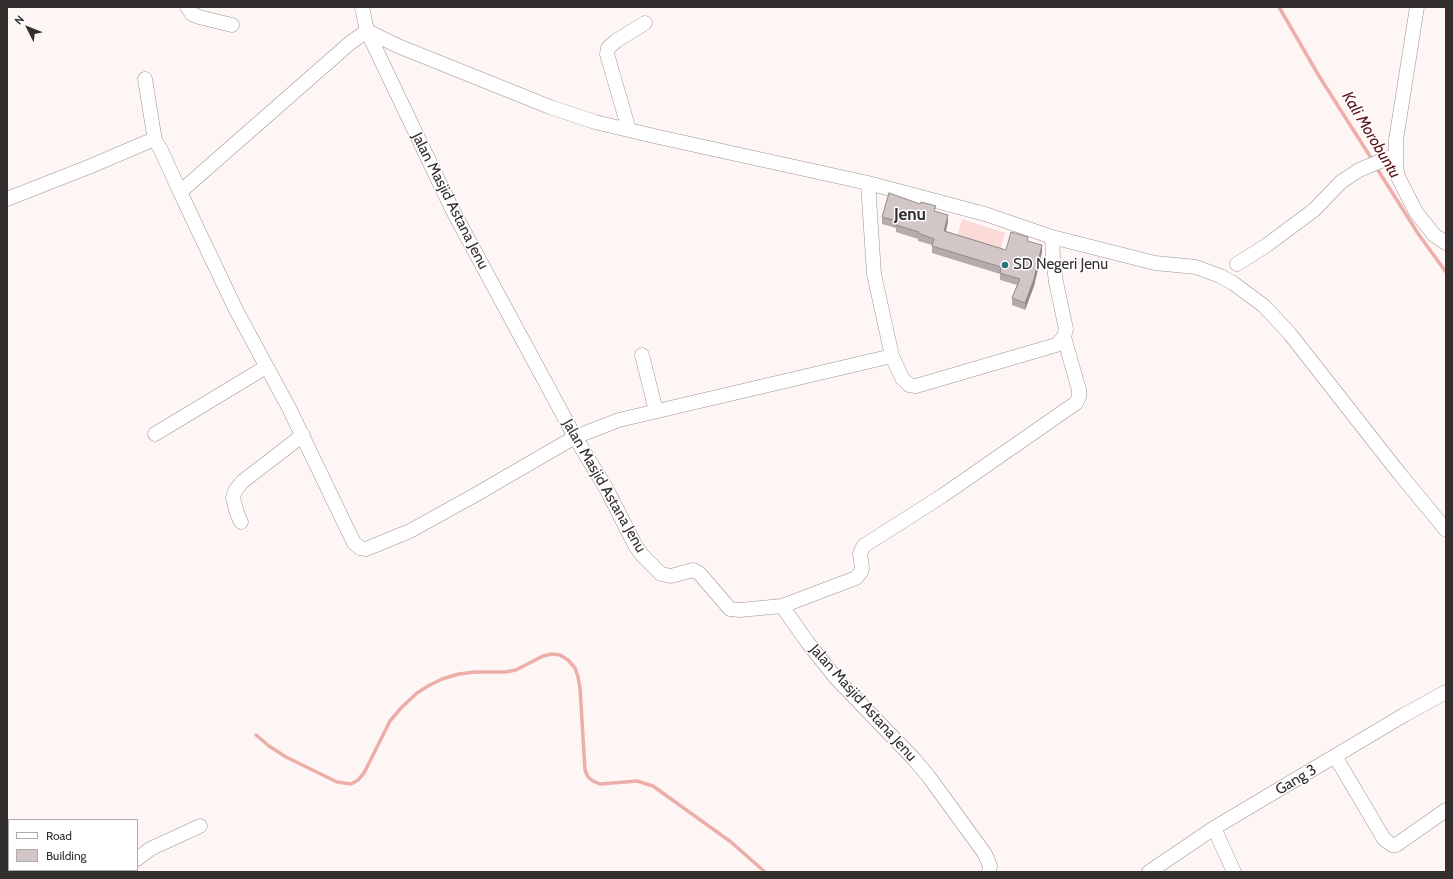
<!DOCTYPE html>
<style>
body{margin:0}
#map{position:relative;width:1453px;height:879px;overflow:hidden;background:#fef6f5;font-family:Cabin,sans-serif}
canvas{display:block}
.frame{position:absolute;inset:0;border:8px solid #332f2f;pointer-events:none}
.legend{position:absolute;left:8px;top:819px;width:130px;height:52px;box-sizing:border-box;background:#fff;border:1px solid #adacac;margin:0;padding:5px 7px;list-style:none;font-size:12px;color:#332f2f}
.legend li{display:flex;align-items:center;gap:8px;height:20px}
.legend b{width:20px;border:1px solid #adacac}
.north{position:absolute;left:8px;top:8px;width:40px;height:40px;-webkit-text-stroke:3px #fff;paint-order:stroke;rotate:312deg;font-size:11px;font-weight:700;line-height:16px;text-align:center;color:#332f2f}
.north::after{content:'';display:block;margin:auto;width:14px;height:18px;background:#332f2f;clip-path:polygon(50% 0,100% 100%,50% 72%,0 100%)}
</style>
<div id="map">
<canvas width="1453" height="879"></canvas>
<div class="frame"></div>
<ul class="legend">
<li><b style="height:5px;background:#fff"></b>Road</li>
<li><b style="height:11px;background:#d2c7c6"></b>Building</li>
</ul>
<div class="north">N</div>
</div>
<script>
const ctx = document.querySelector('canvas').getContext('2d');
ctx.lineJoin = 'round';
function paint(path, color) {
  ctx.fillStyle = color;
  ctx.fill(path, 'evenodd');
}
function toPath(rows) {
  const path = new Path2D();
  for (const r of rows) {
    path.moveTo(r[0], r[1]);
    for (let i = 2; i < r.length; i += 2) path.lineTo(r[i], r[i + 1]);
  }
  return path;
}
function trace(path, color, width, dash) {
  ctx.strokeStyle = color;
  ctx.lineWidth = width;
  ctx.lineCap = dash ? 'butt' : 'round';
  ctx.setLineDash(dash || []);
  ctx.stroke(path);
}
function write(font, color, halo, rows, align = 'center') {
  ctx.font = font + ' Cabin,sans-serif';
  ctx.lineWidth = 3;
  ctx.setLineDash([]);
  ctx.textBaseline = 'middle';
  ctx.strokeStyle = halo;
  ctx.fillStyle = color;
  for (const [text, x, y, turn = 0] of rows) {
    ctx.save();
    ctx.translate(x, y);
    ctx.rotate((+turn || 0) * Math.PI / 180);
    ctx.textAlign = isNaN(turn) ? turn : align;
    if (halo) ctx.strokeText(text, 0, 0);
    ctx.fillText(text, 0, 0);
    ctx.restore();
  }
}
paint(toPath([
 [962,219,1005,233,1000,251,957,237]
]), '#fbdad7');
trace(toPath([
 [1279,7,1319,76,1373,161],
 [1376,167,1419,235,1446,272],
 [256,735,269,746,286,757,337,782,351,784,358,780,364,773,390,721,401,708,417,693,428,686,442,679,459,674,475,672,505,672,516,670,543,656,552,654,560,655,568,660,575,668,578,677,580,688,585,770,588,777,593,781,600,784,637,781,653,786,731,842,765,872]
]), '#edaea9', 3.5);
const minor = toPath([
 [187,7,192,14,199,17,232,25],
 [362,7,367,31,453,211,575,437,606,488,635,545,642,555,661,574,671,576,693,570,699,573,730,609,740,610,782,606,808,643,835,677,913,758,929,777,985,854,990,866,989,872],
 [1417,7,1396,140,1396,167,1398,177,1416,212,1434,235,1446,243],
 [145,79,155,141],
 [629,130,607,54,608,48,616,41,645,23],
 [868,183,874,274,892,356],
 [7,199,91,166,152,140,155,141,160,148,180,192],
 [1052,237,1053,258,1056,282,1066,329,1064,337,1056,345,916,386,909,385,902,378,892,356,619,420,575,437,475,495,410,531,366,549,360,548,354,543,289,408,236,310,180,192,350,43,367,31,398,46,550,107,595,122,654,136,868,183,985,214,1052,237,1155,263,1196,267,1220,276,1233,283,1264,306,1290,334,1399,473,1446,530],
 [1237,264,1267,245,1314,210,1341,182,1359,170,1388,158,1395,157],
 [642,355,656,411],
 [155,434,266,367],
 [241,522,237,513,233,498,235,491,242,482,303,435],
 [782,606,856,578,861,572,862,568,860,554,863,547,865,545,942,496,1076,403,1079,397,1079,390,1064,337],
 [1335,756,1384,839,1392,845,1396,845,1446,810],
 [1214,828,1234,872],
 [7,848,9,852],
 [137,859,150,849,200,826],
 [19,870,20,872],
 [122,872,123,870],
 [1149,872,1214,828,1404,715,1446,692]
]);
trace(minor, '#9d9392', 15);
trace(minor, '#fff', 14);
paint(toPath([
 [936,211,948,222,946,231,1006,250,1028,241,1042,252,1034,286,1025,310,1012,305,1012,298,1017,285,1000,280,1000,274,932,253,932,245,918,241,918,239,896,232,896,228,882,224,882,217]
]), '#b5abaa');
paint(toPath([
 [948,215,948,222,944,238,944,231],
 [1042,245,1042,252,1034,286,1025,310,1025,303]
]), '#938b8b');
const building = toPath([
 [889,193,920,204,921,202,936,206,934,211,948,215,944,231,1006,250,1011,232,1028,237,1027,241,1042,245,1034,279,1025,303,1012,298,1020,279,1000,273,1001,267,932,246,934,239,918,233,919,232,896,225,897,221,882,217,889,193]
]);
paint(building, '#d2c7c6');
trace(building, '#938b8b', 1);
for (const [x, y, r, color] of [
 [1005,265,4,"#287279"]
]) {
  const dot = new Path2D();
  dot.arc(x, y, r, 0, 2 * Math.PI);
  ctx.fillStyle = color;
  ctx.fill(dot);
  trace(dot, '#fff', 1.5);
}
write('15px', '#332f2f', '#fff', [
 ["Jalan Masjid Astana Jenu",450,201,63],
 ["Jalan Masjid Astana Jenu",604,486,60],
 ["Jalan Masjid Astana Jenu",863,703,48],
 ["Gang 3",1296,780,-31]
]);
write('15px', '#332f2f', '#fff', [
 ["SD Negeri Jenu",1013,265]
], 'left');
write('italic 16px', '#5c1215', '#fff', [
 ["Kali Morobuntu",1371,135,59]
]);
write('bold 17px', '#332f2f', '#fff', [
 ["Jenu",910,215]
]);
</script>
